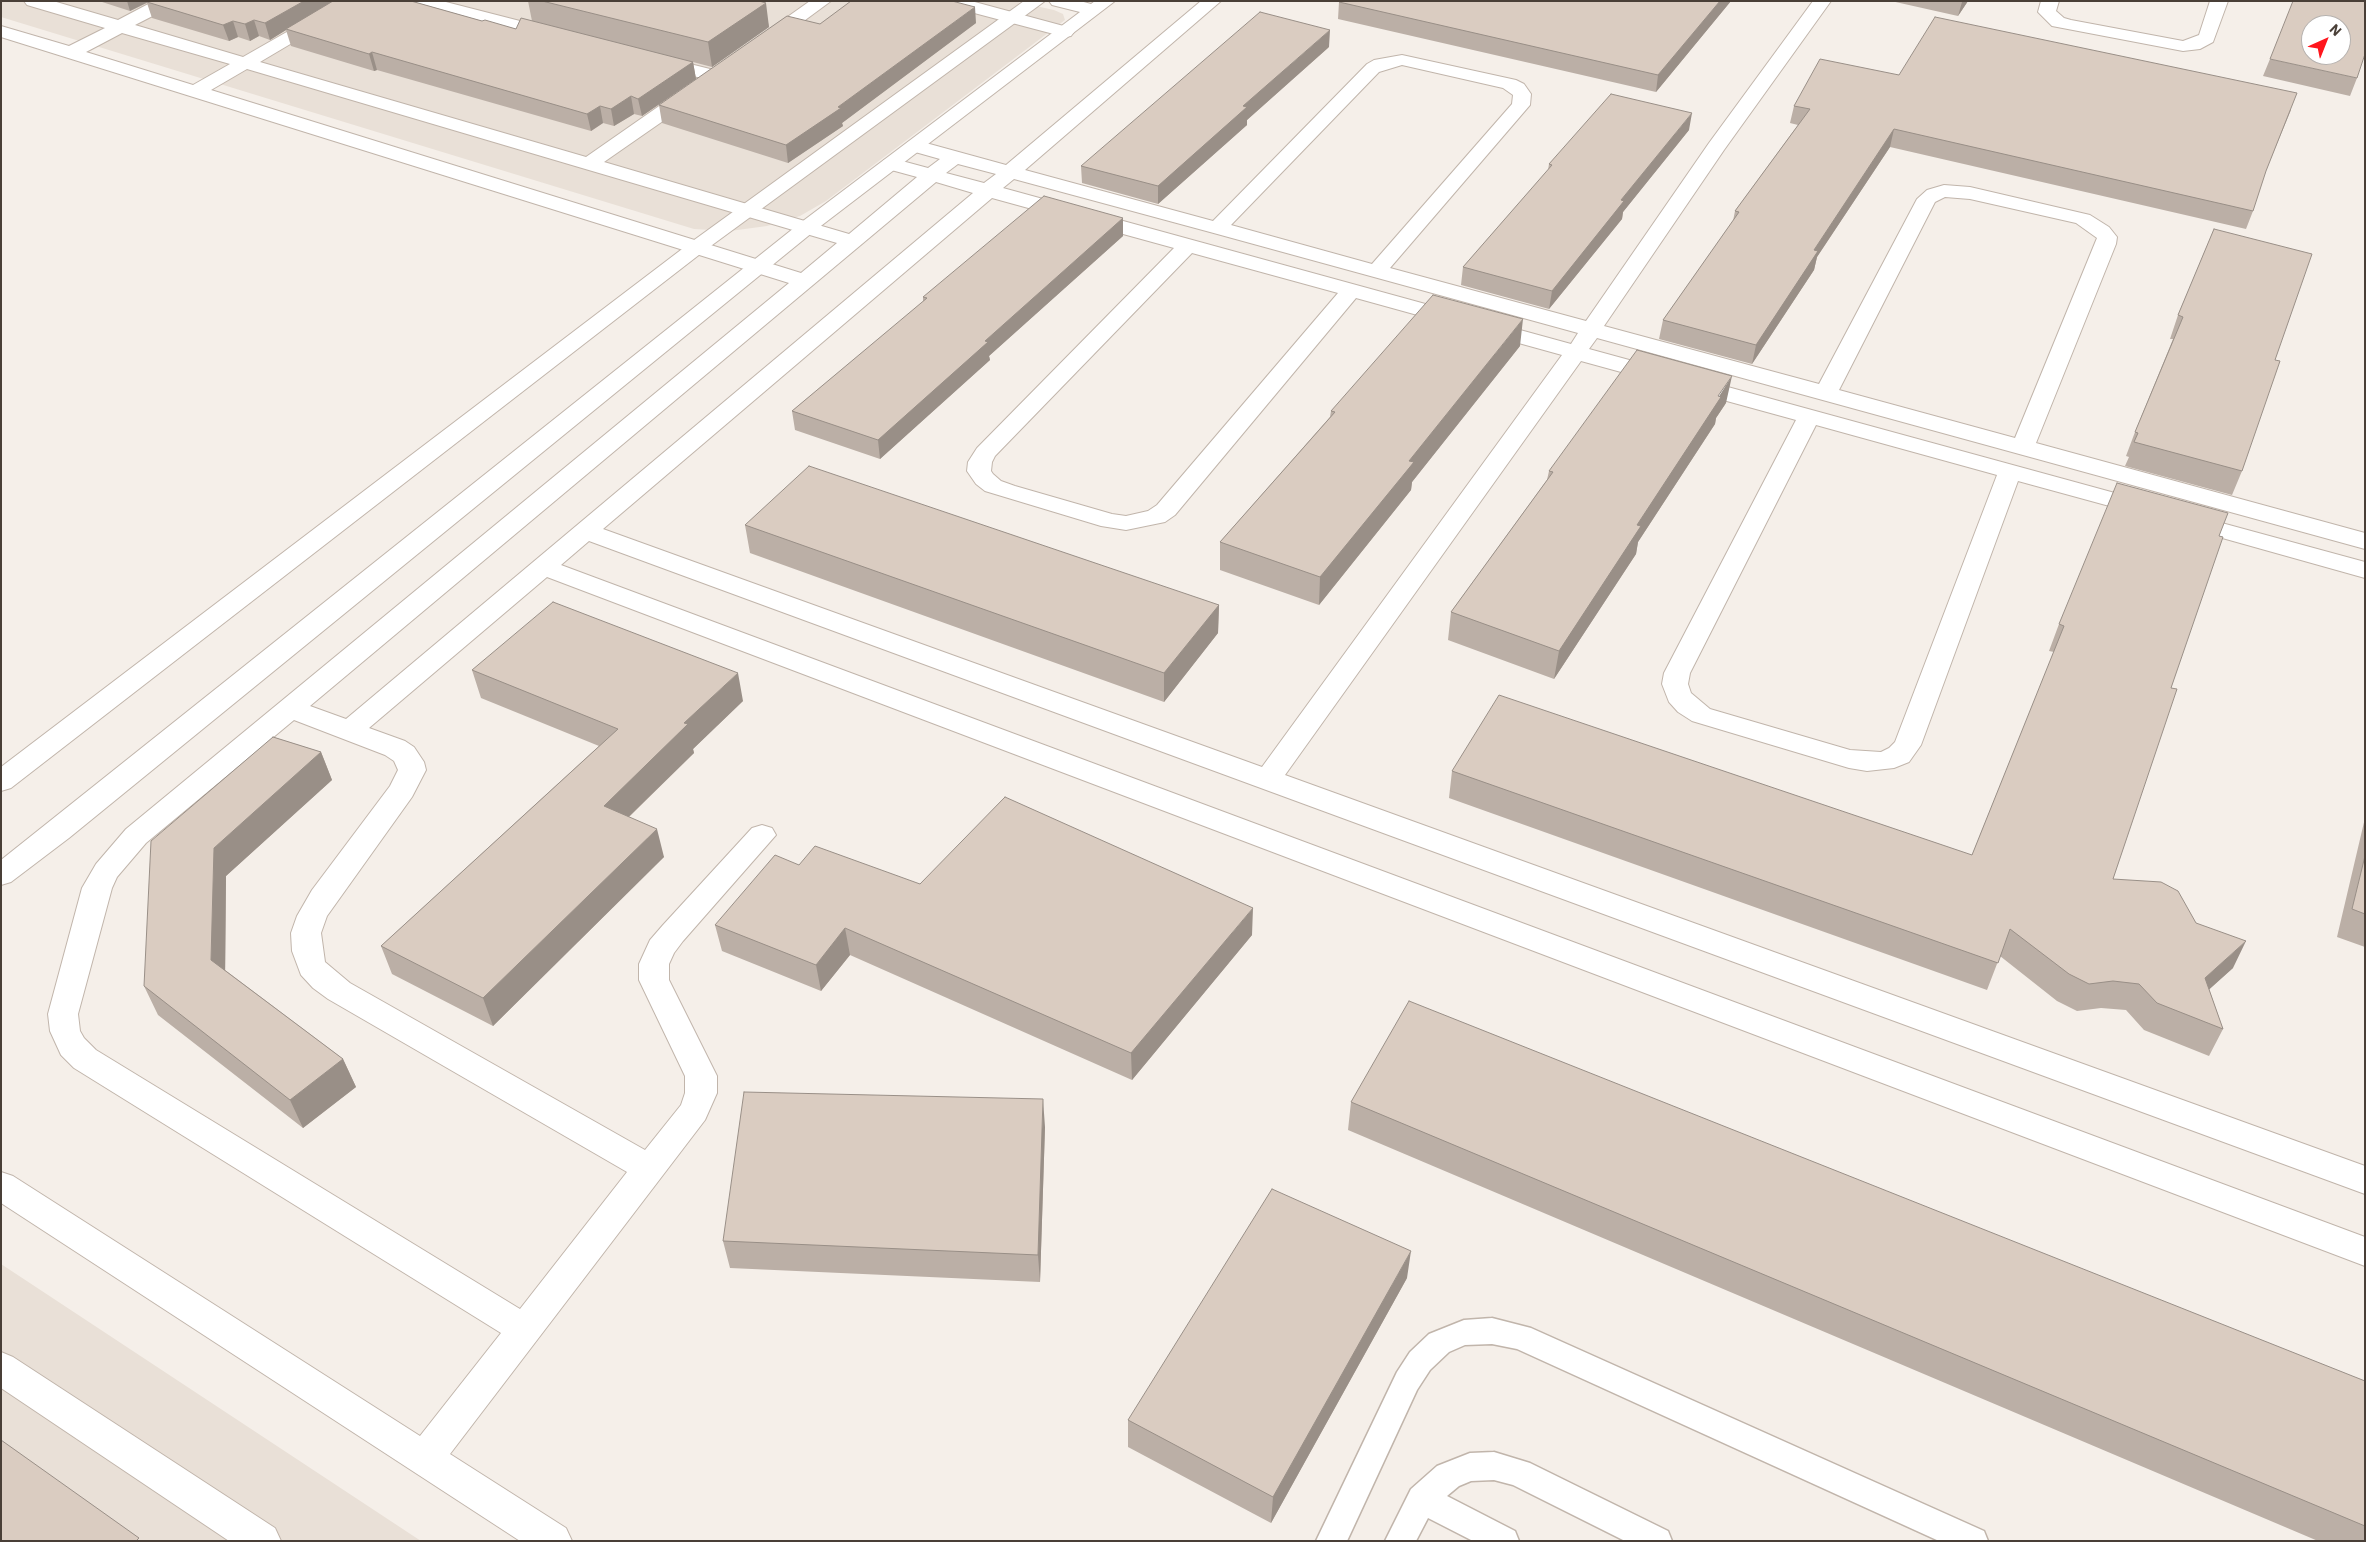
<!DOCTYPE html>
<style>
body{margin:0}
#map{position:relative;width:2366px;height:1542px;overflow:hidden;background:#f5efe9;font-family:"IBM Plex Sans",sans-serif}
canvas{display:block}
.frame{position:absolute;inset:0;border:2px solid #493f37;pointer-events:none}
.north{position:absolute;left:2301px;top:15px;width:50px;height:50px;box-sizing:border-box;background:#fff;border:1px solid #b6b2af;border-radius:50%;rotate:44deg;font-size:14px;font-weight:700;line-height:20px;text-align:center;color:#493f37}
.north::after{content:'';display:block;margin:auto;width:18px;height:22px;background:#ff161d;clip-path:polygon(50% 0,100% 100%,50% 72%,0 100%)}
</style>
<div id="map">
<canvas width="2366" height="1542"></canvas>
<div class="frame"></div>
<div class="north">N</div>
</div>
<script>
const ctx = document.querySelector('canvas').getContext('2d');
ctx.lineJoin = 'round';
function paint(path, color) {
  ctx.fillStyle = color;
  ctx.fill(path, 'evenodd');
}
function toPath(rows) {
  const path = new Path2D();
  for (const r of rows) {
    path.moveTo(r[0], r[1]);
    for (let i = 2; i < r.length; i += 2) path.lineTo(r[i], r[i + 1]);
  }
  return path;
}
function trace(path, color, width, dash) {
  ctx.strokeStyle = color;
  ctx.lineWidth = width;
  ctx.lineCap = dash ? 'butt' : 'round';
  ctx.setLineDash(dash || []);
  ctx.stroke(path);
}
paint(toPath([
 [1,1,1013,1,1054,10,1063,14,1065,20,826,201,800,216,767,226,730,231,694,229,1,17],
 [1,1264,421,1541,1,1541]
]), '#e9e0d7');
const service = toPath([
 [1492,1318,1531,1328,1984,1531,1988,1541,1939,1541,1517,1349,1492,1344,1465,1345,1449,1352,1430,1370,1417,1390,1347,1541,1316,1541,1397,1372,1410,1352,1429,1334,1464,1320,1492,1318],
 [1494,1452,1530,1463,1668,1531,1672,1541,1625,1541,1513,1485,1494,1480,1471,1481,1459,1486,1447,1496,1515,1531,1519,1541,1473,1541,1428,1518,1416,1541,1385,1541,1411,1489,1437,1466,1470,1453,1494,1452]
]);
const minor = toPath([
 [24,1,53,1,118,20,154,1,177,1,174,5,135,25,243,57,341,1,363,1,260,62,586,157,685,88,699,88,701,92,699,96,604,162,849,234,917,177,884,168,881,164,884,160,891,158,928,168,940,159,908,150,905,146,908,142,915,140,1006,165,1201,1,1221,1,1025,170,1213,221,1367,64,1374,60,1402,55,1516,80,1524,84,1531,94,1530,105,1390,268,1586,321,1709,143,1813,1,1831,1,1724,150,1604,326,1819,384,1917,199,1927,190,1944,185,1970,187,2090,215,2109,227,2117,237,2116,244,2036,443,2365,533,2365,549,1597,338,1589,349,2155,504,2158,509,2155,514,2146,516,2018,481,1921,745,1909,762,1894,768,1867,771,1849,768,1692,721,1678,712,1669,702,1662,684,1664,673,1796,420,1581,361,1285,775,2365,1166,2365,1194,589,541,561,565,2365,1237,2365,1266,547,577,369,728,405,741,414,747,424,762,426,770,412,797,327,916,321,933,325,962,350,983,645,1150,681,1105,685,1093,685,1076,639,980,639,964,650,940,663,925,752,828,762,825,772,828,776,835,683,941,674,953,669,964,669,980,717,1076,717,1093,705,1120,450,1454,566,1528,572,1541,520,1541,1,1203,1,1172,13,1176,420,1436,501,1333,74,1068,61,1055,50,1031,48,1014,82,888,96,864,126,829,789,283,1,37,1,26,69,46,105,28,27,5,24,1],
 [122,33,230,64,193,85,86,52,122,33],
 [1402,65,1503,88,1513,95,1512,104,1372,264,1231,225,1379,72,1402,65],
 [247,69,582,168,837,243,801,273,211,90,247,69],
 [958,164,996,174,984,183,946,173,958,164],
 [1014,179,1210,232,1578,333,1571,344,1003,188,1014,179],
 [936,182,973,193,346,719,310,706,936,182],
 [1945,197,1970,199,2076,223,2097,238,2015,438,1839,390,1935,202,1945,197],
 [992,198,1174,248,977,448,968,462,967,471,976,484,985,491,1101,526,1126,530,1165,522,1175,515,1356,298,1562,355,1262,767,603,529,992,198],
 [1192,253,1338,293,1157,505,1148,511,1126,516,1112,514,1015,486,1001,481,993,474,991,471,992,462,995,456,1192,253],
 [1816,425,1997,475,1895,742,1889,748,1881,752,1850,750,1710,709,1691,693,1688,684,1690,673,1816,425],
 [294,720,385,755,394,761,398,770,390,786,312,890,297,916,291,933,292,951,301,975,313,988,328,999,627,1172,520,1309,96,1050,84,1038,80,1031,78,1014,112,888,117,877,146,843,294,720],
 [412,1,442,1,559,31,562,35,559,39,553,40,415,5,412,1],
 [810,1,831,1,774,43,762,43,759,39,762,35,810,1],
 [941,1,971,1,1071,28,1074,32,1071,36,1065,37,944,5,941,1],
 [2041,1,2059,1,2056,11,2064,18,2071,20,2183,41,2199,35,2210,1,2228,1,2213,42,2200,49,2183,51,2052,26,2038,12,2041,1],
 [658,56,722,72,725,76,722,80,716,82,652,65,649,61,652,57,658,56],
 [2185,513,2365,562,2365,578,2176,525,2173,520,2176,515,2185,513],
 [1,1352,13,1357,275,1528,281,1541,229,1541,1,1388,1,1352]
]);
const tertiary = toPath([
 [1024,1,1045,1,704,251,11,788,1,791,1,767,690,243,1024,1],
 [1049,1,1080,1,1091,4,1095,1,1115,1,813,232,69,838,11,882,1,885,1,860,799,224,1080,12,1052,5,1049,1]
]);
trace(service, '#c1b5ab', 3);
trace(minor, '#c1b5ab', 2);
trace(tertiary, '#c1b5ab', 2);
paint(service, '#fff');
paint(minor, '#fff');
paint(tertiary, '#fff');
paint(toPath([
 [99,1,411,1,482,21,516,29,532,21,528,1,763,1,769,27,712,67,693,62,696,79,642,116,634,114,614,126,603,123,591,131,377,70,374,71,291,46,286,30,270,40,259,36,250,41,238,37,229,41,152,18,147,3,130,11],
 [1731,1,1656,92,1338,19,1339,2],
 [1891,1,1968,1,1958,16],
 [976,23,842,123,843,126,788,163,662,123,659,105,820,24],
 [1329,47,1247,120,1247,125,1158,204,1082,183,1081,166],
 [2270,59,2357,78,2350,96,2263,76],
 [1899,75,2291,110,2264,175,2253,211,2246,229,1890,147,1817,257,1814,270,1752,364,1659,339,1663,320,1733,221,1735,211,1798,125,1790,123,1794,106],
 [1689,130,1623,212,1622,219,1549,309,1461,285,1463,267,1548,170,1549,164],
 [1123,218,1123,236,989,356,990,360,880,459,795,430,792,411,923,302,923,297],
 [2214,229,2275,360,2242,471,2232,495,2125,466,2129,457,2126,456,2135,432,2173,339,2170,339,2178,315],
 [1520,346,1412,482,1411,490,1319,605,1220,570,1220,542,1330,417,1331,411],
 [1726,403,1716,418,1715,424,1638,542,1636,554,1554,679,1448,640,1451,612,1547,480,1549,471],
 [745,525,1219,605,1218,633,1164,702,750,553],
 [2219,536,2171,688,2113,879,2196,923,2233,968,2209,989,2223,1029,2209,1056,2144,1030,2126,1010,2101,1008,2077,1011,2057,1001,2000,956,1987,990,1449,798,1452,771,1972,855,2054,652,2049,651,2059,624],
 [472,670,743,701,693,749,694,753,629,817,664,857,493,1026,392,974,381,946,599,746,481,698],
 [273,737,321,752,332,780,226,876,225,970,343,1059,356,1087,303,1128,158,1015,144,986],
 [2365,818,2365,947,2337,937],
 [799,865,920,884,1252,935,1132,1080,850,955,821,991,722,951,715,925],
 [1351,1102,2365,1381,2365,1541,2318,1541,1348,1130],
 [1045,1127,1040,1282,730,1268,723,1241],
 [1407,1278,1271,1523,1128,1447,1128,1420]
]), '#bbafa6');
paint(toPath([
 [127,1,150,1,130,11],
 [304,1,337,1,286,29,286,30,270,40,265,23],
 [752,1,763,1,762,6,766,3,769,27,712,67,708,42],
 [1720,1,1731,1,1656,92,1658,75],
 [1962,1,1968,1,1958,16,1962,2],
 [975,7,976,23,842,123,843,126,788,163,786,145],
 [254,20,259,36,250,41,245,24],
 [233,21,238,37,229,41,223,25],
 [1330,30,1329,47,1247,120,1247,125,1158,204,1158,186,1243,106],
 [372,52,377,70,374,71,369,54],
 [693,62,696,79,642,116,638,99],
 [631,96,634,114,614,126,611,109],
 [600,106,603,123,591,131,587,114],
 [1692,113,1689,130,1623,212,1622,219,1549,309,1552,291,1621,200],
 [1894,129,1890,147,1817,257,1814,270,1752,364,1756,345,1814,250],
 [1123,218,1123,236,989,356,990,360,880,459,878,440,985,341],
 [1523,319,1520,346,1412,482,1411,490,1319,605,1320,577,1409,461],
 [1732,376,1726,403,1716,418,1715,424,1638,542,1636,554,1554,679,1559,651,1637,525],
 [1219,605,1218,633,1164,702,1164,673],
 [738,673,743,701,693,749,694,753,611,834,604,806,684,723],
 [321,752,332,780,226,876,225,988,211,960,214,848],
 [657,829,664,857,493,1026,483,998],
 [1253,908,1252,935,1132,1080,1131,1053],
 [845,928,850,955,821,991,816,965],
 [2246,941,2233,968,2192,1005,2205,978],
 [343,1059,356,1087,303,1128,290,1100],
 [1043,1099,1045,1127,1040,1282,1038,1255],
 [1411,1251,1407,1278,1271,1523,1273,1497]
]), '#998f87');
const building = toPath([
 [148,1,304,1,265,23,254,20,245,24,233,21,223,25,147,2,148,1],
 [333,1,411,1,482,21,485,20,516,29,521,18,693,62,638,99,631,96,611,109,600,106,587,114,372,52,369,54,286,29,333,1],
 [542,1,759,1,766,3,708,42,542,1],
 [851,1,952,1,975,7,838,107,841,108,786,145,659,105,787,16,820,24,851,1],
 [1340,1,1720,1,1658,75,1339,2,1340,1],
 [2293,1,2365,1,2365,54,2357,78,2270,59,2293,1],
 [2311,25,2341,25,2341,55,2311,55,2311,25],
 [1260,12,1330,30,1243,106,1247,107,1158,186,1081,166,1260,12],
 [1935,17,2297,93,2266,171,2253,211,1894,129,1814,250,1818,251,1756,345,1663,320,1739,212,1735,211,1810,109,1794,106,1820,59,1899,75,1935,17],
 [1611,94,1692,113,1621,200,1624,201,1552,291,1463,267,1552,165,1549,164,1611,94],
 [1044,196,1123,218,985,341,988,342,878,440,792,411,927,298,923,297,1044,196],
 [2214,229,2312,254,2275,360,2280,361,2242,471,2134,442,2138,433,2135,432,2183,317,2178,315,2214,229],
 [1433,295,1523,319,1409,461,1414,462,1320,577,1220,542,1335,412,1331,411,1433,295],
 [1637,350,1732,376,1718,396,1721,397,1637,525,1641,526,1559,651,1451,612,1553,472,1549,471,1637,350],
 [809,466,1219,605,1164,673,745,525,809,466],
 [2117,483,2228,513,2219,536,2223,537,2171,688,2177,689,2113,879,2161,882,2178,891,2196,923,2246,941,2205,978,2223,1029,2157,1003,2139,984,2113,981,2089,984,2069,974,2010,929,1998,963,1452,771,1499,695,1972,855,2064,626,2059,624,2117,483],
 [553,602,738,673,684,723,688,724,604,806,657,829,483,998,381,946,618,729,472,670,553,602],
 [273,737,321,752,214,848,211,960,343,1059,290,1100,144,986,151,841,273,737],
 [1005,797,1253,908,1131,1053,845,928,816,965,715,925,775,855,799,865,815,846,920,884,1005,797],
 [2365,856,2365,914,2352,909,2365,856],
 [1409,1001,2365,1381,2365,1526,1351,1102,1409,1001],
 [744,1092,1043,1099,1038,1255,723,1241,744,1092],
 [1272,1189,1411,1251,1273,1497,1128,1420,1272,1189],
 [1,1440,139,1538,136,1541,1,1541,1,1440]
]);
paint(building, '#daccc1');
trace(building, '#998f87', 1);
</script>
